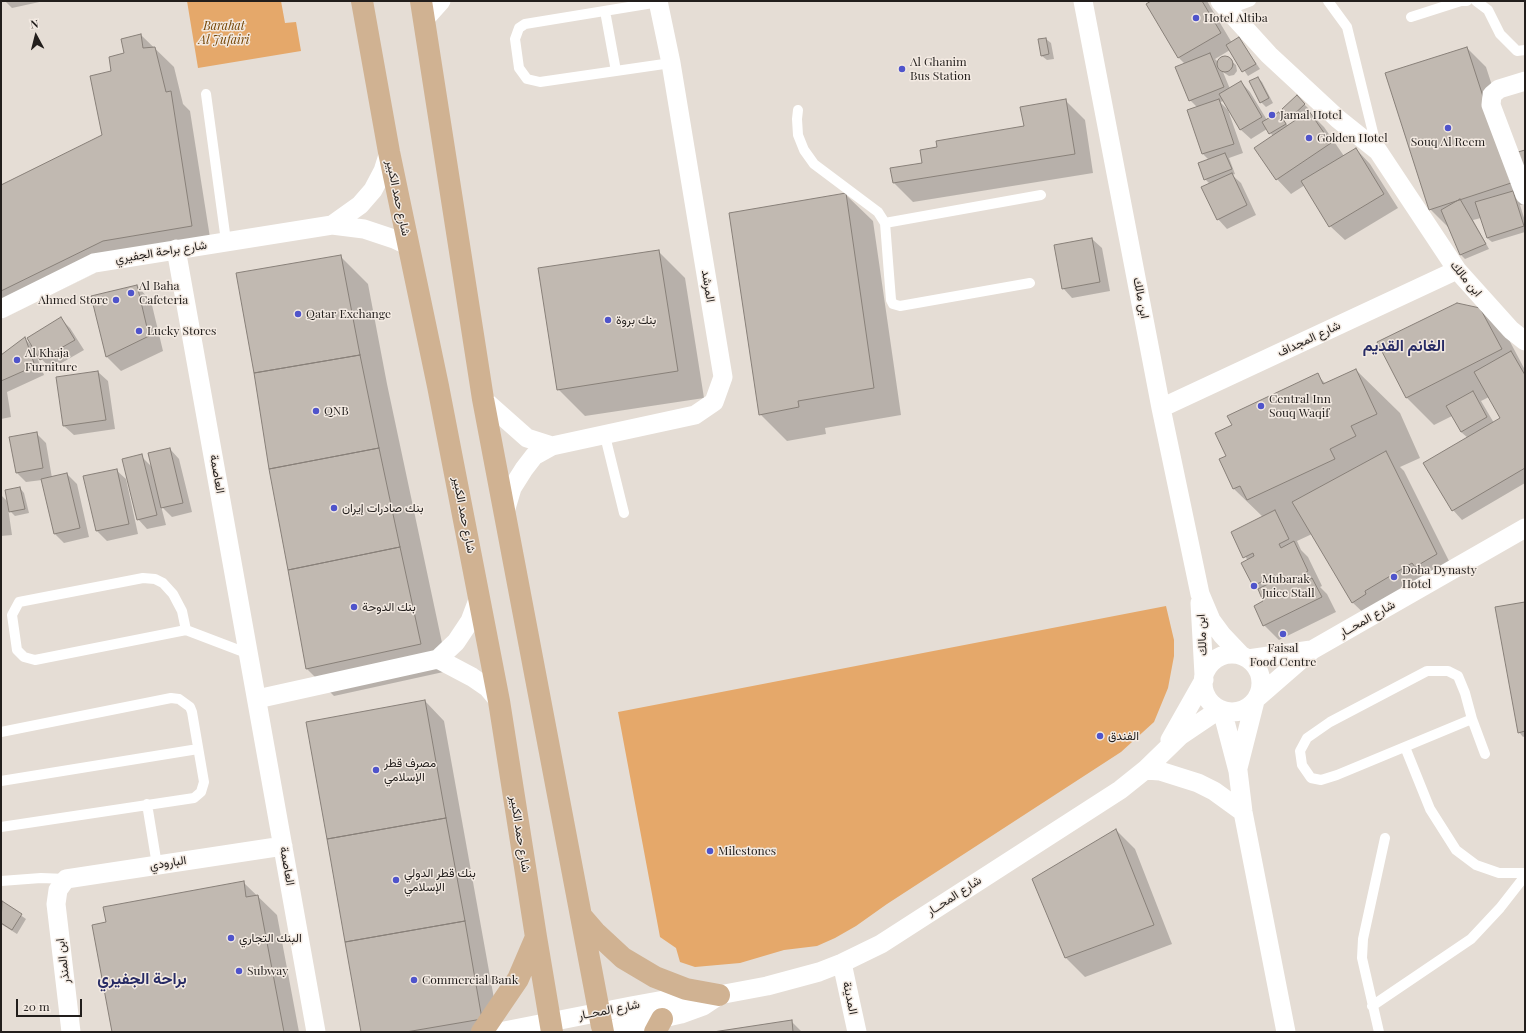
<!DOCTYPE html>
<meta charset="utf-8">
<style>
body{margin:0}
#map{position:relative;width:1526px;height:1033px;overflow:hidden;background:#e5ddd5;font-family:"Playfair Display",serif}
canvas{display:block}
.frame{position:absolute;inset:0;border:2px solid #221e1c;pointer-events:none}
.north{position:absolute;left:16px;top:16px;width:40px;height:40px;-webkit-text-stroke:3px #f3eae2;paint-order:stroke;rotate:353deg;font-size:11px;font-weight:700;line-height:16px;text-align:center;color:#221e1c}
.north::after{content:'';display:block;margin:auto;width:14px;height:18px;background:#221e1c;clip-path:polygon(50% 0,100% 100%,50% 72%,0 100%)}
.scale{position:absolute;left:16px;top:999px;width:66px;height:18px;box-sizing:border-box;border:2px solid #221e1c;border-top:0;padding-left:5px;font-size:12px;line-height:14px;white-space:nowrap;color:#221e1c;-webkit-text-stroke:3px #f3eae2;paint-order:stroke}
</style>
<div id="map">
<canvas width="1526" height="1033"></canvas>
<div class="frame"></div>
<div class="north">N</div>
<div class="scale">20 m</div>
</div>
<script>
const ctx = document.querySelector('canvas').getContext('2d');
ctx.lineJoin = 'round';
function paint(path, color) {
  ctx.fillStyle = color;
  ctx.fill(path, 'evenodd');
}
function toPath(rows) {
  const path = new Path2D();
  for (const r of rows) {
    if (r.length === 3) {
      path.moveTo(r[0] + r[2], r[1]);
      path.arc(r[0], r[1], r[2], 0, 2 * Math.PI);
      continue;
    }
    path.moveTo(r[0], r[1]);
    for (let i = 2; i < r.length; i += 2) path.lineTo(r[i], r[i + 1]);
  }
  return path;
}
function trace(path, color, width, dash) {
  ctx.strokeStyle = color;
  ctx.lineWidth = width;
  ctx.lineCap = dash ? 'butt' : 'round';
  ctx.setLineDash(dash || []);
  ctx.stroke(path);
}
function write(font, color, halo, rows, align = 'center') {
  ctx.font = font + ' "Playfair Display",Vazirmatn,serif';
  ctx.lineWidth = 3;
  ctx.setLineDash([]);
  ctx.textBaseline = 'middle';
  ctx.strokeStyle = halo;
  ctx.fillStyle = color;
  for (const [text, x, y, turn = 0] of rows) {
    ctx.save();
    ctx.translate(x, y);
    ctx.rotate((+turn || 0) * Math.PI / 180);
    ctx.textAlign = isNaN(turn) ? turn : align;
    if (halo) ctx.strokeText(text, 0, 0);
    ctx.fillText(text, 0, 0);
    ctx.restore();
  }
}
paint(toPath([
 [187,1,281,1,285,23,296,22,301,51,198,68],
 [1166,606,1174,640,1174,656,1168,688,1154,722,1121,752,887,904,856,926,835,938,817,946,784,950,740,963,695,967,680,962,676,948,660,937,618,712]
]), '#e5a86a');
paint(toPath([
 [5,1,44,1,12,8],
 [1153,1,1207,1,1232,43,1239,38,1260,69,1248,76,1230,50,1215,59,1219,63,1220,60,1226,57,1236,65,1237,71,1234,75,1229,76,1223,72,1230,89,1241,82,1250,92,1267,120,1279,113,1288,126,1295,122,1291,117,1297,97,1309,109,1304,116,1309,112,1324,127,1344,156,1356,149,1370,164,1398,208,1345,240,1330,226,1305,185,1291,194,1277,179,1273,136,1267,129,1251,139,1241,130,1224,101,1220,102,1228,110,1243,153,1229,158,1235,174,1232,175,1241,183,1256,215,1227,229,1218,219,1210,184,1205,179,1209,160,1203,154,1197,107,1190,100,1185,64,1179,58,1148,4],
 [141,35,174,67,183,104,190,111,211,244,123,259,1,319,1,186,104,135,112,71],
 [1046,39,1051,43,1054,59,1047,60,1042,56],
 [1467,48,1486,67,1525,187,1525,204,1520,205,1525,221,1525,232,1492,242,1487,238,1481,218,1473,220,1489,249,1465,259,1461,255,1449,228,1430,209],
 [1258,78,1262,82,1273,103,1266,107,1261,102],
 [1066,101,1085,120,1093,173,913,202,894,183,923,164,1025,127],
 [845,194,873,221,901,415,825,428,826,434,787,441,760,414],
 [1092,239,1102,248,1110,291,1072,298,1063,288],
 [658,251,685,278,704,398,585,416,558,389],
 [341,257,368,284,387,384,448,671,334,696,307,669,237,274],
 [137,286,151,301,163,351,121,371,107,357,93,296],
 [1480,309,1507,336,1525,370,1525,483,1462,520,1453,510,1468,438,1461,432,1452,416,1434,425,1407,398,1379,343],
 [1489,397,1502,418,1494,423,1481,401],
 [60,318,70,328,84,350,51,369,35,352,44,375,7,392,11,417,1,419,1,356,24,338,31,345],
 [1356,370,1400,413,1420,458,1400,467,1404,471,1455,573,1372,621,1352,602,1312,534,1297,541,1301,550,1308,557,1322,586,1320,587,1327,594,1336,612,1279,640,1264,625,1265,602,1260,592,1253,585,1248,561,1232,533,1263,517,1234,489,1220,459,1228,456,1233,426,1317,375,1326,384],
 [98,372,108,381,115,429,74,435,64,426],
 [36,433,46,443,52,478,67,474,77,484,89,537,64,543,55,534,42,480,26,482,17,473],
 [170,449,179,459,192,512,172,517,161,506,166,525,147,529,138,519,141,456,152,467],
 [116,470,126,479,138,534,107,541,97,531,85,477],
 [20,488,24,493,29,513,15,516,10,511],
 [1,495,7,501,12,535,1,536],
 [1525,603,1525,736,1523,737,1519,732],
 [425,701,444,721,500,1032,362,1032],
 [1116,830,1135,849,1172,944,1085,977,1066,958,1033,880],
 [243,882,277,915,299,1032,113,1032,107,923],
 [2,902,26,919,17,934,1,924],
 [791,1021,802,1032,720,1032]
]), '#0003');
const building = toPath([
 [1151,1,1202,1,1221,33,1178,58,1146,4,1151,1],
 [141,34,143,48,155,47,166,92,171,91,192,226,103,241,1,291,1,185,102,135,90,76,111,71,109,57,124,53,121,39,141,34],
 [1239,37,1256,64,1242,72,1226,45,1239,37],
 [1046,38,1049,54,1041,56,1038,39,1046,38],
 [1467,47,1511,183,1429,210,1385,73,1467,47],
 [1210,53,1224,87,1189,101,1175,67,1210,53],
 [1225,64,8],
 [1258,77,1269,98,1260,103,1249,81,1258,77],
 [1241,81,1262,117,1240,130,1219,94,1241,81],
 [1297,95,1305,104,1290,118,1282,109,1297,95],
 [1066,99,1075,154,893,183,890,168,922,163,920,150,937,147,936,141,1024,126,1020,107,1066,99],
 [1219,99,1234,144,1202,154,1187,110,1219,99],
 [1309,111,1331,143,1276,180,1254,148,1309,111],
 [1279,112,1286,124,1269,134,1262,122,1279,112],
 [1356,148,1384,194,1329,227,1301,181,1356,148],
 [1525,150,1525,172,1518,152,1525,150],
 [1225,153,1232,169,1204,180,1198,163,1225,153],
 [1232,173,1247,205,1217,220,1201,187,1232,173],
 [1513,191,1524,226,1487,238,1475,202,1513,191],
 [846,193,874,388,798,401,799,407,759,415,729,213,846,193],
 [1460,199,1486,244,1460,255,1441,210,1460,199],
 [1092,238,1100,282,1062,289,1054,245,1092,238],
 [659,250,678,371,557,390,538,268,659,250],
 [341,255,360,355,254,373,236,273,341,255],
 [137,285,149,336,106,357,91,296,137,285],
 [1457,303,1480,308,1502,349,1406,398,1377,342,1457,303],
 [61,317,75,340,40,360,27,338,61,317],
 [25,337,35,366,1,381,1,355,25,337],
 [1511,351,1525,375,1525,468,1452,511,1423,463,1500,418,1474,372,1511,351],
 [360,355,379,448,269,469,254,373,360,355],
 [1356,369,1377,414,1351,426,1356,436,1330,449,1335,459,1247,500,1240,486,1233,489,1219,459,1226,456,1215,433,1232,425,1227,416,1318,373,1323,384,1356,369],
 [98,371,106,420,63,426,56,377,98,371],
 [1473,391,1487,417,1461,432,1446,406,1473,391],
 [37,432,43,468,16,473,9,437,37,432],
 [170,448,183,503,161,508,148,453,170,448],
 [379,448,400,547,288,570,269,469,379,448],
 [1386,451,1437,554,1415,567,1412,563,1365,591,1366,594,1352,603,1292,502,1386,451],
 [142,454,157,515,137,520,122,459,142,454],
 [117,469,129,524,96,531,83,476,117,469],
 [67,473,80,528,54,534,41,479,67,473],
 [20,487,25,509,9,512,5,490,20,487],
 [1275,510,1289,539,1279,544,1281,548,1294,541,1308,571,1303,574,1306,581,1312,578,1322,597,1263,626,1254,606,1263,601,1258,589,1278,579,1275,575,1253,586,1241,563,1254,556,1253,553,1243,558,1231,532,1275,510],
 [400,547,421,644,306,669,288,570,400,547],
 [1525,602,1525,731,1518,733,1495,607,1525,602],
 [425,700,446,818,327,839,306,722,425,700],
 [446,818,465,921,345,942,327,839,446,818],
 [1116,829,1154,925,1065,958,1032,879,1116,829],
 [244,881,246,897,258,895,284,1032,112,1032,92,925,106,922,103,907,244,881],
 [2,901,22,914,12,930,1,923,2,901],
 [465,921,482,1019,406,1032,361,1032,345,942,465,921],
 [792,1020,793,1032,713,1032,792,1020]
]);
paint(building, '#c1b9b1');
trace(building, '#888079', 1);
trace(toPath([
 [1328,1,1347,27,1377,149],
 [1476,1,1488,10,1500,34,1517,51,1525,50],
 [659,2,525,24,519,28,515,39,519,68,527,79,540,82,671,63],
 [1227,10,1251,1],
 [605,11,616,71],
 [1411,17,1461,1,1467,1],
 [206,94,226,241],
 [798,110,797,119,798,135,804,150,814,164,878,212,885,223,1041,195],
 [885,223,891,300,893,304,900,306,1030,283],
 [605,436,624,513],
 [186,630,182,611,173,594,163,583,155,579,143,578,19,602,12,615,17,650,24,657,35,660,186,630,249,654],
 [1472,719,1337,775,1321,780,1311,778,1302,765,1300,751,1307,738,1330,722,1427,671,1448,671,1458,676,1465,693,1472,719,1485,754],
 [1,732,171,698,179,699,190,707,192,712,204,782,201,792,194,798,1,827],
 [1405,747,1430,809,1456,850,1476,865,1499,873,1525,873],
 [1,781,198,749],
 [147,804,157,865],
 [1,881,41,878,66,879],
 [1372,1006,1471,939,1500,908,1525,876],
 [1379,1032,1362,958,1363,939,1385,838]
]), '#fff', 10);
trace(toPath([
 [1083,1,1161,408,1200,594,1211,620,1222,635,1241,655],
 [1220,1,1269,55,1338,119,1378,151,1457,270,1511,330,1525,341],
 [424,20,441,1],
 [1525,81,1499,89,1492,95,1491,105,1525,195],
 [332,225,360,205,373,190,383,171,389,152],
 [176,249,316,1032],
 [1,309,94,263,332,225,364,229,394,239,409,246],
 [483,399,527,438,552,446],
 [1161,408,1457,270],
 [504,515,512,488,524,469,534,456,552,446,695,415,714,402,723,377,671,63,658,1],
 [1200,603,1204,675],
 [1232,683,29],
 [438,659,472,677,488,688,499,701],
 [1248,659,1311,650],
 [1258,697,1312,650,1525,528],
 [257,699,438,659,456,642,470,621,479,597],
 [1222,710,1238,771,1243,812,1286,1032],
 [1170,740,1204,680],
 [1238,768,1255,701],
 [1145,770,1160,771,1198,783,1214,791,1243,812],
 [842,963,857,1032],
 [71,1032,56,904,58,890,66,879,283,846],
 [499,1032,631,1006,675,998,719,995,767,986,819,972,842,963,881,944,1120,790,1145,770,1180,736,1220,709],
 [600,1032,681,1014,703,1006,715,998]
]), '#fff', 19);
trace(toPath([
 [362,1,389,152,438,386,499,701,536,937,552,1032],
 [421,1,483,399,603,1032],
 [582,917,595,932,623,958,655,977,686,989,719,995],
 [482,1032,518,979,536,937],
 [655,1032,662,1019]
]), '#d0b292', 22);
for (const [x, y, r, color] of [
 [1196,18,4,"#4f54cb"],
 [902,69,4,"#4f54cb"],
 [1272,115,4,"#4f54cb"],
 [1448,128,4,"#4f54cb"],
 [1309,138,4,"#4f54cb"],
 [131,293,4,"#4f54cb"],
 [116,300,4,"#4f54cb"],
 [298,314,4,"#4f54cb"],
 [608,320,4,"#4f54cb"],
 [139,331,4,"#4f54cb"],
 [17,360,4,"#4f54cb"],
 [1261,406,4,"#4f54cb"],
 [316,411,4,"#4f54cb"],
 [334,508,4,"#4f54cb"],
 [1394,577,4,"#4f54cb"],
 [1254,586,4,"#4f54cb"],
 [354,607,4,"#4f54cb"],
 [1283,634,4,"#4f54cb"],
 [1100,736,4,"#4f54cb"],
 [376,770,4,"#4f54cb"],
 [710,851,4,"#4f54cb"],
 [396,880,4,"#4f54cb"],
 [231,938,4,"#4f54cb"],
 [239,971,4,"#4f54cb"],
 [414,980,4,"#4f54cb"]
]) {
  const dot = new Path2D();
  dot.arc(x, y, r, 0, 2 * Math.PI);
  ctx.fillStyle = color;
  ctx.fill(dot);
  trace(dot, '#f3eae2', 1.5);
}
write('12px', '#221e1c', '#f3eae2', [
 ["Hotel Altiba",1204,18],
 ["Al Ghanim",910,62],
 ["Bus Station",910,76],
 ["Jamal Hotel",1280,115],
 ["Golden Hotel",1317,138],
 ["Souq Al Reem",1448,142,"center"],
 ["Al Baha",139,286],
 ["Cafeteria",139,300],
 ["Ahmed Store",108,300,"right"],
 ["Qatar Exchange",306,314],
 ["بنك بروة",616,320],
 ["Lucky Stores",147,331],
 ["Al Khaja",25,353],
 ["Furniture",25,367],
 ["Central Inn",1269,399],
 ["Souq Waqif",1269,413],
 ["QNB",324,411],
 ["بنك صادرات إيران",342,508],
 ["Doha Dynasty",1402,570],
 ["Hotel",1402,584],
 ["Mubarak",1262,579],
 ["Juice Stall",1262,593],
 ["بنك الدوحة",362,607],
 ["Faisal",1283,648,"center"],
 ["Food Centre",1283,662,"center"],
 ["الفندق",1108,736],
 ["مصرف قطر",384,763],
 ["الإسلامي",384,777],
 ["Milestones",718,851],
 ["بنك قطر الدولي",404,873],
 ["الإسلامي",404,887],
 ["البنك التجاري",239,938],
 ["Subway",247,971],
 ["Commercial Bank",422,980]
], 'left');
write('italic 12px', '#754504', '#f3eae2', [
 ["Barahat",224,26],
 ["Al Jufairi",224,40]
]);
write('12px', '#221e1c', '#f3eae2', [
 ["شارع حمد الكبير",398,198,78],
 ["شارع براحة الجفيري",161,252,-9],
 ["ابن مالك",1466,279,50],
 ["المرشد",708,286,81],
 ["ابن مالك",1141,298,79],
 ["شارع المجداف",1309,339,-25],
 ["العاصمة",217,474,80],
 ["شارع حمد الكبير",464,515,79],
 ["شارع المحــار",1367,619,-30],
 ["ابن مالك",1202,635,-93],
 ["شارع حمد الكبير",520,834,81],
 ["البارودي",168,863,-9],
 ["العاصمة",287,866,80],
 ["شارع المحــار",954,896,-33],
 ["ابن المنذر",63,961,-97],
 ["المدينة",850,998,78],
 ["شارع المحــار",609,1010,-11]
]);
write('bold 16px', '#272b65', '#f3eae2', [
 ["الغانم القديم",1404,346],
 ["براحة الجفيري",142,979]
]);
</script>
